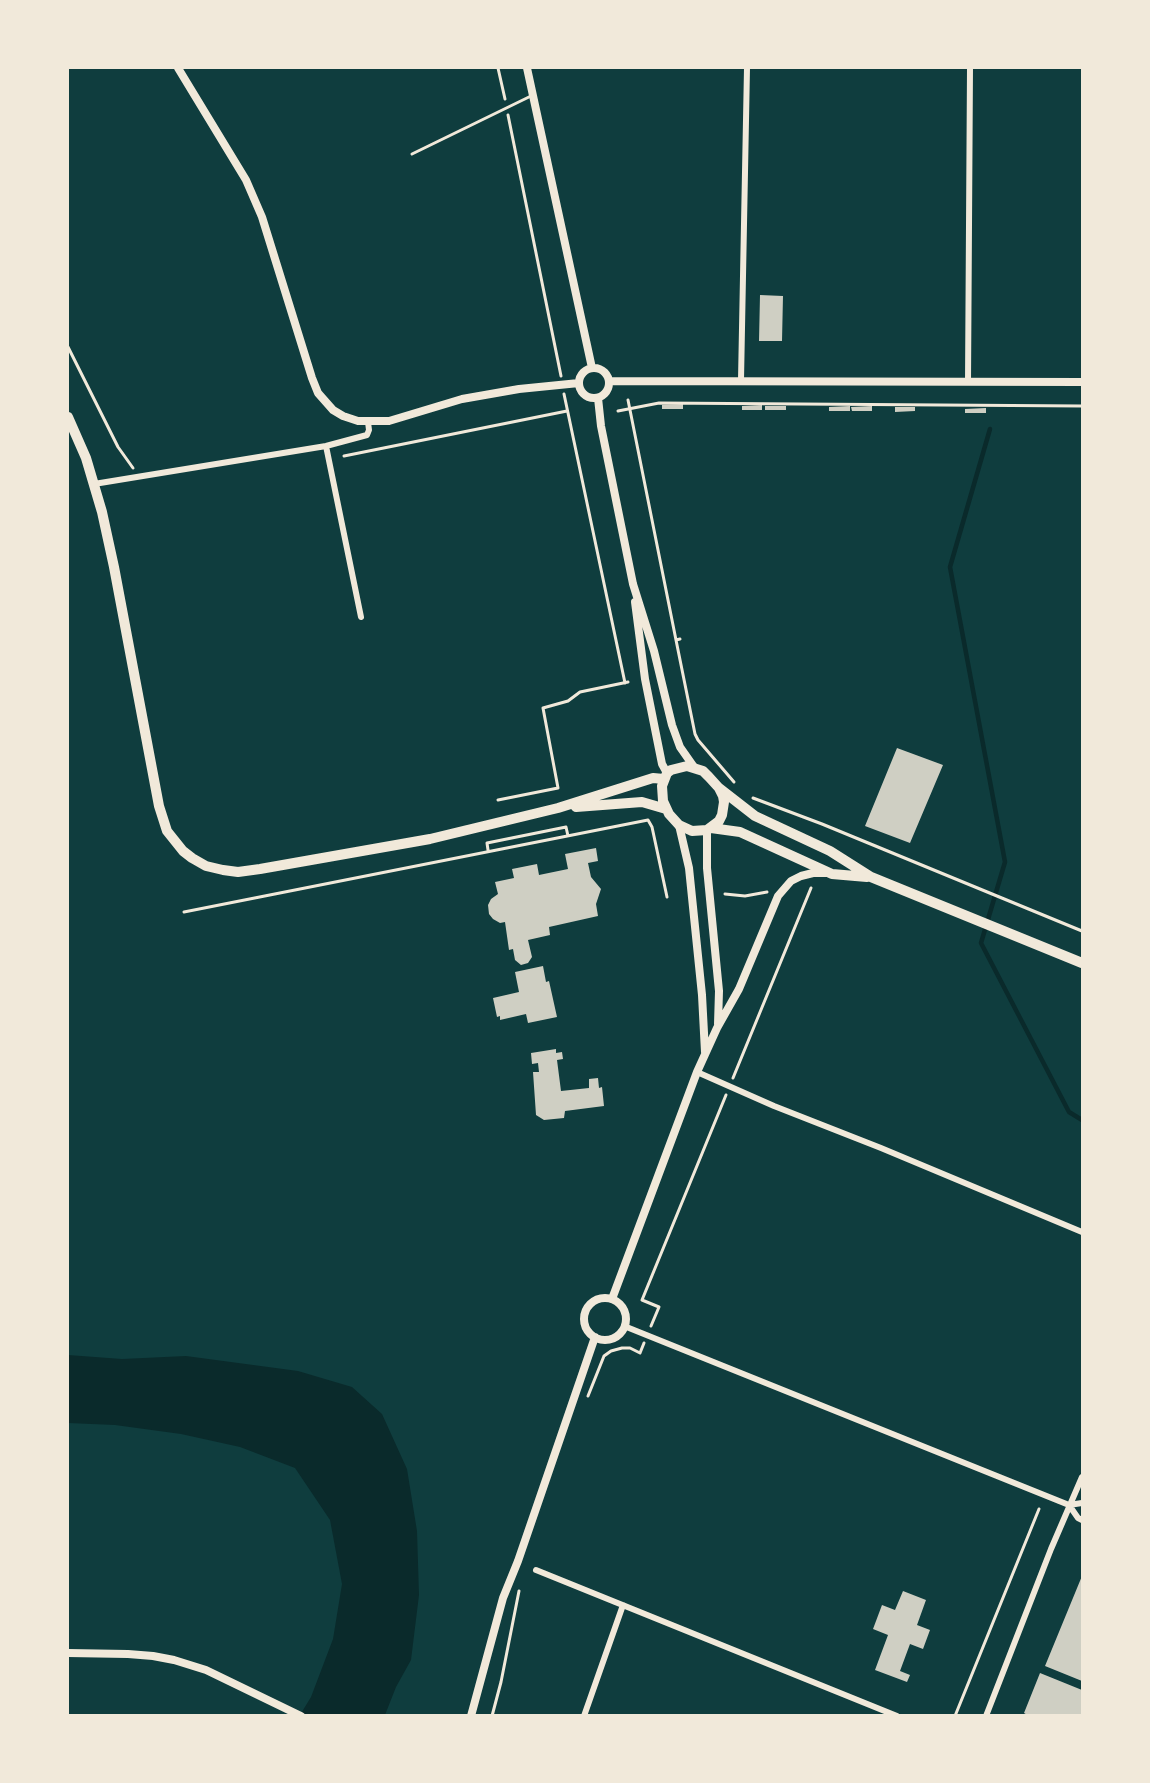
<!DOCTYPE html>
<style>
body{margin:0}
#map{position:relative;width:1150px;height:1783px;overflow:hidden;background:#0f3d3e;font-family:"Crimson Pro",serif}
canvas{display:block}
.frame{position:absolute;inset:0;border:69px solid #f1e9da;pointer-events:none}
</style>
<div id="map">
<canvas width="1150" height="1783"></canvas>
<div class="frame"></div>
</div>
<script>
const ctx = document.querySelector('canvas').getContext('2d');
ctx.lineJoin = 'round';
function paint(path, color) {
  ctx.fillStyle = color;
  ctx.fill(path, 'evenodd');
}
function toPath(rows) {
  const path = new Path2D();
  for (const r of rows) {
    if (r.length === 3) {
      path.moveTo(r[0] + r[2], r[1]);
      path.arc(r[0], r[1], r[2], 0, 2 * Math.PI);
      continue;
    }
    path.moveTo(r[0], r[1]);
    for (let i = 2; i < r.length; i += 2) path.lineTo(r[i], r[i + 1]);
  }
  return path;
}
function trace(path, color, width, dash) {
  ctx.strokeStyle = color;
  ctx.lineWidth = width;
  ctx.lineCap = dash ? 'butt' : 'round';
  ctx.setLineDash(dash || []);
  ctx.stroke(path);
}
paint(toPath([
 [68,1355,122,1359,186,1356,298,1371,352,1387,382,1414,407,1469,417,1531,419,1595,411,1660,396,1687,385,1715,300,1715,311,1697,333,1639,342,1584,330,1520,295,1468,240,1447,181,1434,115,1425,68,1423]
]), '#0a2a2b');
trace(toPath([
 [990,429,950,567,1005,862,981,943,1069,1112,1082,1120]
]), '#0a2a2b', 4.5);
paint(toPath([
 [760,295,783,296,782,341,759,341],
 [683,404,683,409,662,409,662,405],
 [762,405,762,410,742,410,742,406],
 [765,406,786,406,786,410,765,410],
 [850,406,850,411,829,411,829,407],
 [872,406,872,411,852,411,851,407],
 [895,407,915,407,915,411,895,412],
 [986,408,986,413,965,413,965,409],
 [897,748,943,765,910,843,865,826],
 [596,848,598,861,588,863,591,877,601,889,596,904,598,916,549,927,550,935,528,940,532,957,528,963,521,965,515,960,513,949,509,950,505,922,500,923,493,919,489,914,488,905,491,899,498,894,495,882,514,878,512,869,537,864,539,875,568,869,565,854],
 [543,966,546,982,549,981,557,1017,528,1023,526,1014,500,1020,500,1016,497,1017,493,998,519,992,515,972],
 [556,1049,556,1053,562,1052,563,1059,557,1060,561,1091,589,1088,589,1079,598,1078,599,1088,602,1087,604,1106,565,1111,564,1118,544,1120,536,1115,533,1072,539,1072,538,1063,532,1064,531,1053],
 [1082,1576,1082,1681,1045,1666],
 [903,1591,926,1600,917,1625,930,1630,923,1649,910,1644,900,1671,910,1675,907,1682,875,1670,888,1635,873,1629,882,1605,895,1610],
 [1040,1673,1082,1690,1082,1716,1029,1716,1024,1713]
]), '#cfcfc3');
trace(toPath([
 [498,68,505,99],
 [508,115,561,376],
 [68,347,118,447,133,468],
 [564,394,625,683],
 [628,400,676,640],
 [618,411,659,403,1082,406],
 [344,456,567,411],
 [680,639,676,640,695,734,698,740,734,782],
 [753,798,822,824,1082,931],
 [498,800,558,788,543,708,568,701,580,692,628,682],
 [488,850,487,843,566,827,568,836],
 [725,894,745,896,767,892],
 [184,912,648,820,652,827,667,897],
 [733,1078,811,888],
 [651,1326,659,1307,642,1300,726,1095],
 [588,1396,604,1356,611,1351,622,1348,630,1348,640,1353,644,1343],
 [492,1716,501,1682,519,1591],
 [955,1716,1039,1509]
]), '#f1e9da', 3);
trace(toPath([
 [412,154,531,96]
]), '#f1e9da', 3);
trace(toPath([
 [741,380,747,68],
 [968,382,970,68],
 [326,446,361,617],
 [94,484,326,446,367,435,369,430,368,422],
 [697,1072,774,1106,881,1148,1082,1232],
 [624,1326,1069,1505,1078,1518,1082,1520],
 [1069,1505,1082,1503],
 [536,1570,897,1716],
 [584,1716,623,1605],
 [986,1716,1051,1549,1082,1477]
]), '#f1e9da', 6);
trace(toPath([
 [178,68,246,180,262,217,312,378,318,393,333,410,343,416,358,421,389,421,462,399,519,389,579,383],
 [527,68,592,368],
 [594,383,15],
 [609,381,1082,382],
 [598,398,601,426,633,584,654,651,672,725,680,747,694,767],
 [635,602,645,679,662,764,667,773],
 [679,825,689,868,702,995,705,1052],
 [707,830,707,868,719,991,718,1024],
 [605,1319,21],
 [612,1299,697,1072,717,1028,739,989,778,896,791,881,801,876,813,873,826,873],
 [68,1653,128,1654,153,1656,174,1660,206,1670,301,1716],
 [471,1716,503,1598,518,1561,595,1337]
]), '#f1e9da', 8);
trace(toPath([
 [68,417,86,458,102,512,114,567,159,806,167,831,183,851,192,858,206,866,223,870,238,872,260,869,430,839,558,808,653,778,664,779],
 [687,766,703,771,709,777,719,788,723,796,724,802,722,815,719,821,707,830,692,831,679,825,669,814,663,801,662,786,667,773,671,770,687,766],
 [719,788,755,816,830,851,871,877,1082,963],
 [576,807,642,802,666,809],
 [711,828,740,832,832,874,867,877]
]), '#f1e9da', 10);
</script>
